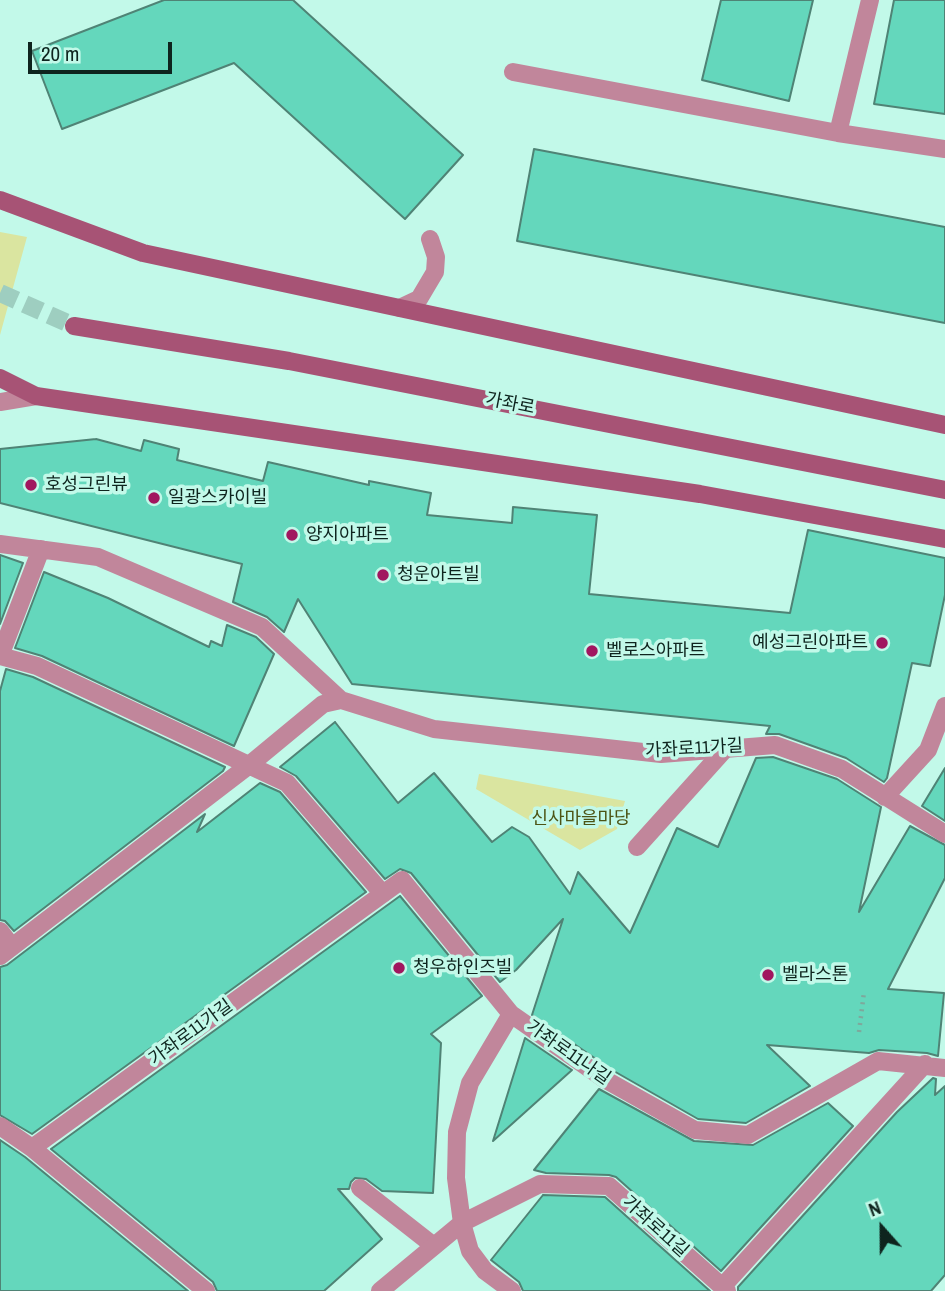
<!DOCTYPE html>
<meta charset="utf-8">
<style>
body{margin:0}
#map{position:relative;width:945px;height:1291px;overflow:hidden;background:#c2f9e9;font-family:"Archivo Narrow",sans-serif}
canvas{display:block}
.north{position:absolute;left:847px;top:1193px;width:70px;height:70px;-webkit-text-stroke:5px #c2f9e9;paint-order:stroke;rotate:339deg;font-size:19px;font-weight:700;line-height:28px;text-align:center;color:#0e241e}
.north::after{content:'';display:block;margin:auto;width:24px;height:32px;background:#0e241e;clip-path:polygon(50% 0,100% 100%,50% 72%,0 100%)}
.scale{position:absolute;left:28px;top:42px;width:144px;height:32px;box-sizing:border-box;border:4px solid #0e241e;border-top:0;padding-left:9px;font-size:21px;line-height:24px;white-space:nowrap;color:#0e241e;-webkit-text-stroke:5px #c2f9e9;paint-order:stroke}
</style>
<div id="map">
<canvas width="945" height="1291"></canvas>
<div class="north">N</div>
<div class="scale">20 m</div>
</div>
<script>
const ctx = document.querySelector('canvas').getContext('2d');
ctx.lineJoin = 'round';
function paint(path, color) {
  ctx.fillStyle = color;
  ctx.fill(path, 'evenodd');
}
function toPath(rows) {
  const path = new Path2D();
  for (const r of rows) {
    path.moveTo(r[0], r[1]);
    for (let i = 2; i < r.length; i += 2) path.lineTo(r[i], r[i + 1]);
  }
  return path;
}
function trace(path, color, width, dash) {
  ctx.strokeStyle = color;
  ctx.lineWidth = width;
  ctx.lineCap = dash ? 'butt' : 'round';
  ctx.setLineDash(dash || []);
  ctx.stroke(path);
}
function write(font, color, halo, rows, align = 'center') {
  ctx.font = font + ' "Archivo Narrow","Noto Sans KR",sans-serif';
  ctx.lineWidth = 7;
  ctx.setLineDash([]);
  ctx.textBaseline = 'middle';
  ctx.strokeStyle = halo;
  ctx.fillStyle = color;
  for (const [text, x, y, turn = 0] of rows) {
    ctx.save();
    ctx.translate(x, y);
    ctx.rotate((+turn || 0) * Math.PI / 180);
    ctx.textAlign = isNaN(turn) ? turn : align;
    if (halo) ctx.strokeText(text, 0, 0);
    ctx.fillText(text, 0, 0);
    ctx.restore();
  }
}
paint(toPath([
 [0,232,27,237,0,335],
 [479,774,625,801,617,829,580,850,476,789]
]), '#dae5a0');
const building = toPath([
 [164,0,293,0,463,155,405,219,234,63,62,129,32,51,164,0],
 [721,0,813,0,789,101,702,80,721,0],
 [894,0,945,0,945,114,874,104,894,0],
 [534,149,945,227,945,323,517,241,534,149],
 [96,439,141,451,144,440,179,449,177,460,263,481,268,462,369,485,369,481,431,493,427,515,512,523,513,507,597,515,589,594,790,613,808,530,945,558,945,595,930,666,912,663,887,778,884,782,846,758,779,734,766,734,770,726,352,684,298,599,284,632,267,617,233,602,242,564,0,503,0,449,96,439],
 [0,555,23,563,0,624,0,555],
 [44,572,108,598,209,647,211,641,222,646,227,625,256,637,274,654,234,746,42,656,15,648,44,572],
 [6,669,33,677,225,767,223,771,14,931,5,921,0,920,0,691,6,669],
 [335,722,398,803,434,773,492,842,512,827,529,837,570,894,578,872,630,933,677,828,718,847,756,758,773,757,837,779,881,807,859,912,910,826,945,845,945,878,888,989,944,993,938,1056,927,1053,879,1050,869,1053,767,1045,810,1086,746,1123,698,1119,612,1070,532,1015,563,919,516,970,500,982,411,873,400,869,385,879,296,776,280,767,335,722],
 [945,768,945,821,922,806,945,768],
 [260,783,280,792,366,892,32,1134,0,1115,0,967,7,965,205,814,197,832,260,783],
 [400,896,482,996,431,1034,441,1043,433,1193,382,1191,366,1179,355,1178,351,1182,349,1189,338,1189,382,1239,324,1291,217,1291,213,1282,51,1149,400,896],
 [525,1038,572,1070,493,1141,525,1038],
 [933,1078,936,1079,935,1095,945,1086,945,1275,931,1291,738,1291,738,1287,897,1112,933,1078],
 [599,1089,694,1141,753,1145,828,1103,853,1126,721,1271,616,1177,609,1175,546,1173,534,1170,599,1089],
 [0,1140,25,1157,188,1291,0,1291,0,1140],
 [543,1195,605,1197,710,1291,523,1291,519,1282,491,1260,543,1195]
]);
paint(building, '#64d7bc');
trace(building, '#4f8375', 2);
trace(toPath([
 [0,293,74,326]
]), '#9ecec0', 18, [18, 9]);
trace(toPath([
 [859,1032,864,992]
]), '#7ea89c', 4.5, [2, 5]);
trace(toPath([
 [870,0,838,133,945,149],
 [513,72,838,133],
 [400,308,419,299,435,272,436,257,430,239],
 [637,847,727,747],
 [360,1188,434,1246]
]), '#c1869b', 18);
trace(toPath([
 [0,402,36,396],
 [0,544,98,557,262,627,341,700,434,729,661,754,775,745,842,769,945,834],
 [0,656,37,666,287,783,383,894],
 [0,656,41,549],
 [885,797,928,750,945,706],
 [0,931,12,947],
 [0,956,248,766,323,704,341,700],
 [511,1014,470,1083,457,1132,456,1178,462,1223,470,1251,485,1271,512,1291],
 [0,1126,32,1148,206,1291],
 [32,1148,402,880,511,1014,606,1080,695,1130,748,1135,878,1061,945,1068],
 [722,1287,925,1064],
 [380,1291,462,1223,540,1184,609,1186,727,1291]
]), '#c1869b', 18);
trace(toPath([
 [0,200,143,253,945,425],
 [74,326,289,361,945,490],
 [0,378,36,396,700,494,945,539]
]), '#a75375', 18);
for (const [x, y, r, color] of [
 [31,485,7,"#a1165f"],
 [154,498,7,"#a1165f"],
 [292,535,7,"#a1165f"],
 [383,575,7,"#a1165f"],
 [882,643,7,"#a1165f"],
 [592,651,7,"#a1165f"],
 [399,968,7,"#a1165f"],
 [768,975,7,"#a1165f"]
]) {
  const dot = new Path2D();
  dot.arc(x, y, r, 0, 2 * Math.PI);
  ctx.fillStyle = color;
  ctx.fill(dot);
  trace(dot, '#c2f9e9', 2.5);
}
write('18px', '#0e241e', '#c2f9e9', [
 ["가좌로",510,404,11],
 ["가좌로11가길",694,749,-3],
 ["가좌로11가길",191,1033,-36],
 ["가좌로11나길",568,1053,35],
 ["가좌로11길",655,1227,42]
]);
write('18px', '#0e241e', '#c2f9e9', [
 ["호성그린뷰",45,485],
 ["일광스카이빌",168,498],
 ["양지아파트",306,535],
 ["청운아트빌",397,575],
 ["예성그린아파트",868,643,"right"],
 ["벨로스아파트",606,651],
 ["청우하인즈빌",413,968],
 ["벨라스톤",782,975]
], 'left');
write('18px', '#4c5414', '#c2f9e9', [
 ["신사마을마당",581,819]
]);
</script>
